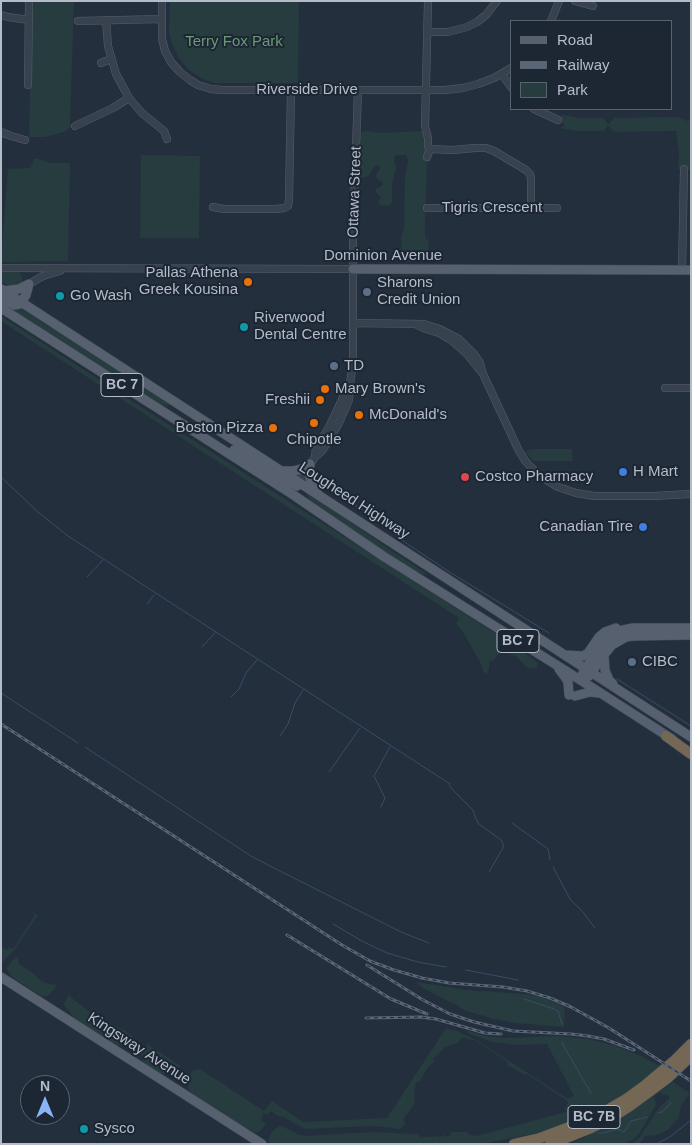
<!DOCTYPE html>
<style>
body{margin:0}
#map{position:relative;width:692px;height:1145px;overflow:hidden;background:#242f3e;font-family:Arial,sans-serif}
canvas{display:block}
.frame{position:absolute;inset:0;border:2px solid #b4bcc9;pointer-events:none}
.legend{position:absolute;left:510px;top:20px;width:162px;height:90px;box-sizing:border-box;background:#1d2633;border:1px solid #59626f;margin:0;padding:6px 9px;list-style:none;font-size:15px;color:#b4bcc9}
.legend li{display:flex;align-items:center;gap:10px;height:25px}
.legend b{width:25px;border:1px solid #59626f}
.north{position:absolute;left:20px;top:1075px;width:50px;height:50px;box-sizing:border-box;background:#1d2633;border:1px solid #59626f;border-radius:50%;rotate:0deg;font-size:14px;font-weight:700;line-height:20px;text-align:center;color:#b4bcc9}
.north::after{content:'';display:block;margin:auto;width:18px;height:22px;background:#8ab4f8;clip-path:polygon(50% 0,100% 100%,50% 72%,0 100%)}
</style>
<div id="map">
<canvas width="692" height="1145"></canvas>
<div class="frame"></div>
<ul class="legend">
<li><b style="height:6px;background:#56606e"></b>Road</li>
<li><b style="height:6px;background:#5a6575"></b>Railway</li>
<li><b style="height:14px;background:#263c3f"></b>Park</li>
</ul>
<div class="north">N</div>
</div>
<script>
const ctx = document.querySelector('canvas').getContext('2d');
ctx.lineJoin = 'round';
function paint(path, color) {
  ctx.fillStyle = color;
  ctx.fill(path, 'evenodd');
}
function toPath(rows) {
  const path = new Path2D();
  for (const r of rows) {
    path.moveTo(r[0], r[1]);
    for (let i = 2; i < r.length; i += 2) path.lineTo(r[i], r[i + 1]);
  }
  return path;
}
function trace(path, color, width, dash) {
  ctx.strokeStyle = color;
  ctx.lineWidth = width;
  ctx.lineCap = dash ? 'butt' : 'round';
  ctx.setLineDash(dash || []);
  ctx.stroke(path);
}
function write(font, color, halo, rows, align = 'center') {
  ctx.font = font + ' Arial,sans-serif';
  ctx.lineWidth = 4;
  ctx.setLineDash([]);
  ctx.textBaseline = 'middle';
  ctx.strokeStyle = halo;
  ctx.fillStyle = color;
  for (const [text, x, y, turn = 0] of rows) {
    ctx.save();
    ctx.translate(x, y);
    ctx.rotate((+turn || 0) * Math.PI / 180);
    ctx.textAlign = isNaN(turn) ? turn : align;
    if (halo) ctx.strokeText(text, 0, 0);
    ctx.fillText(text, 0, 0);
    ctx.restore();
  }
}
paint(toPath([
 [32,1,74,1,70,124,71,127,64,132,45,137,29,137],
 [170,1,299,1,298,83,214,83,201,78,188,69,178,57,172,43,169,33],
 [691,111,691,170,689,170,688,169,678,169,679,152,676,131,615,132,613,131,609,126,607,126,604,131,578,131,560,128,565,126,562,122,562,116,563,115,579,118,603,118,607,123,609,124,614,118,678,117,687,121,689,120],
 [366,131,381,133,423,131,425,132,427,160,425,231,425,237,429,242,428,261,404,262,402,261,401,238,404,229,405,178,408,161,406,155,399,155,394,156,394,160,396,167,392,184,392,202,390,205,384,206,379,204,379,200,381,197,376,192,376,189,382,186,383,183,377,179,376,176,380,168,379,165,374,167,370,174,366,177,359,178,361,147,360,137,362,132],
 [141,155,200,156,199,238,140,238],
 [35,158,50,163,70,163,68,261,3,262,1,260,8,169,30,168],
 [20,270,23,283,19,285,9,286,1,282,1,271],
 [1,301,15,309,23,309,47,326,61,332,170,402,167,407,138,391,110,371,99,367,1,304],
 [1,316,138,405,518,648,538,663,537,667,534,669,526,667,517,657,505,651,501,651,494,660,489,662,489,668,487,674,483,671,481,664,463,632,456,624,459,618,1,321],
 [533,449,572,449,573,461,533,461,525,451],
 [307,492,386,547,426,573,424,575,408,567,378,548,310,500,306,494],
 [32,912,38,915,14,950,1,964,1,946,7,950,9,947,13,949,35,915],
 [18,956,18,963,35,975,40,980,45,983,57,985,51,993,47,996,42,996,16,980,9,973,7,968,13,960],
 [417,982,465,990,525,994,542,997,564,1007,565,1013,564,1027,515,1023,490,1018,464,1010,455,1004,448,1001,423,988,418,984],
 [68,995,99,1019,124,1030,133,1037,131,1041,125,1046,117,1045,73,1017,64,1005],
 [446,1028,457,1031,478,1041,568,1099,574,1096,547,1044,516,1045,492,1042,470,1034,465,1030,486,1036,504,1038,559,1036,588,1039,616,1046,643,1057,660,1066,641,1082,619,1097,595,1110,558,1127,524,1136,479,1144,270,1144,268,1139,273,1130,280,1126,284,1127,297,1134,306,1136,371,1132,419,1134,420,1138,425,1137,425,1133,426,1137,431,1137,432,1133,432,1137,438,1136,438,1133,439,1137,444,1136,444,1132,445,1136,450,1136,451,1132,467,1132,470,1135,475,1136,488,1133,566,1112,567,1110,565,1109,568,1103,566,1100,527,1074,525,1075,507,1065,508,1062,476,1041,470,1039,469,1040,464,1037,457,1043,445,1047,433,1059,434,1061,426,1070,420,1082,416,1082,414,1094,415,1103,403,1120,406,1123,400,1129,374,1126,306,1129,301,1127,284,1117,278,1116,271,1111,267,1115,263,1113,261,1120,266,1124,260,1131,256,1133,241,1125,196,1096,189,1090,188,1087,187,1081,191,1073,194,1070,200,1069,264,1111,272,1101,303,1122,387,1118],
 [147,1044,181,1066,175,1072,167,1074,160,1073,146,1064,143,1061,141,1055,142,1051],
 [673,1082,690,1093,682,1104,680,1110,679,1117,670,1128,664,1132,656,1135,645,1136,643,1140,638,1144,632,1144,640,1137,658,1109,670,1097,665,1094,663,1095,660,1092,654,1097,656,1103,655,1107,639,1134,632,1140,623,1144,571,1144,626,1115]
]), '#263c3f');
trace(toPath([
 [1,477,38,512,68,536,450,784],
 [325,487,368,513,389,528,400,539,448,571,549,633],
 [87,577,103,560],
 [147,604,154,595],
 [202,647,215,633],
 [617,679,691,726],
 [1,693,78,743],
 [231,697,239,689,246,673,257,660],
 [280,736,288,724,295,703,303,690],
 [85,747,251,856,272,867,401,932,429,943],
 [329,772,360,728],
 [449,785,454,791,473,810,476,819,479,824,501,840,503,844,503,848,489,872],
 [381,807,385,798,374,776,390,747],
 [512,823,548,849,550,860],
 [553,867,570,899,582,911,595,928],
 [333,924,362,941,387,953,418,962,446,967],
 [466,970,518,980],
 [524,999,554,1009,558,1011,562,1024],
 [562,1042,563,1045,591,1093],
 [658,1113,662,1112,671,1103,670,1102],
 [598,1133,603,1133,617,1129,624,1132,631,1121,647,1117],
 [656,1144,670,1137,691,1120]
]), '#394c67', 1);
const minor = toPath([
 [162,1,162,39,165,51,171,62,180,72,190,80,198,85,211,89,222,90,445,90,463,88,478,84,494,78,511,68],
 [575,1,593,6],
 [1,15,8,17,29,20],
 [106,20,108,46,116,74,129,98,142,113,164,131,167,139],
 [78,21,162,19],
 [551,21,559,1],
 [427,32,448,32,467,27,477,22,486,15,497,1],
 [101,63,111,59],
 [502,74,511,87],
 [28,85,29,1],
 [534,109,558,120],
 [75,126,113,108,129,98],
 [1,132,11,136,25,140],
 [430,149,453,150,475,148,486,148,494,151,526,170,530,174,531,178,531,208],
 [427,157,430,149,428,146,428,138,425,126,428,1],
 [213,207,224,209,276,209,284,208,288,206,289,200,291,90],
 [427,208,557,208],
 [1,268,353,269],
 [682,270,684,169],
 [29,284,43,276,60,271],
 [353,323,424,324,440,329,459,339,474,354,480,363,483,374,519,451,526,462,540,476,558,487,576,493,594,496,653,496,691,494],
 [417,325,423,328,439,333,451,340,467,354,483,374],
 [665,388,691,388],
 [315,457,316,449,329,427,348,387],
 [297,486,315,457,322,451,331,437,339,423,349,400,350,384,353,362,353,235,358,90]
]);
const major = toPath([
 [353,269,691,270],
 [1,289,691,737],
 [4,291,19,289,29,284],
 [1,298,14,305,20,304,26,295,29,284],
 [1,308,292,494,383,556,585,683,672,739],
 [234,450,297,486],
 [310,464,309,473,311,481,317,492],
 [282,471,293,471,302,469,310,464],
 [565,655,583,656,588,653,599,637,605,632,616,628],
 [604,655,605,670,609,680,613,684],
 [559,669,565,677,568,682,569,695],
 [583,673,602,643,615,633,623,630,633,628,691,628],
 [589,676,604,655,612,645,626,637,633,636,691,635],
 [575,696,590,692,599,693],
 [1,977,262,1144]
]);
const highway = toPath([
 [666,736,691,754],
 [514,1144,540,1138,567,1128,607,1110,626,1099,644,1086,675,1060,691,1044],
 [550,1144,571,1136,591,1128,611,1118,630,1106,668,1078,691,1056]
]);
trace(minor, '#565f6c', 8);
trace(major, '#414a57', 10);
trace(highway, '#434c59', 11);
trace(minor, '#38414e', 7);
trace(major, '#56606e', 9);
trace(highway, '#746855', 10);
const rail = toPath([
 [1,724,342,945,370,961,394,970,422,978,449,983,503,987,527,991,550,998,571,1007,609,1028,691,1081],
 [287,935,391,999,427,1014],
 [367,965,423,1000,450,1014,474,1022,513,1031,571,1034,588,1036,604,1039,634,1050],
 [366,1018,421,1017,436,1019,485,1033,501,1034]
]);
trace(rail, '#5a6575', 3);
trace(rail, '#1d2633', 1, [4]);
for (const [x, y, r, color] of [
 [248,282,5,"#e8710a"],
 [367,292,5,"#5c6f8a"],
 [60,296,5,"#0f9aa8"],
 [244,327,5,"#0f9aa8"],
 [334,366,5,"#5c6f8a"],
 [325,389,5,"#e8710a"],
 [320,400,5,"#e8710a"],
 [359,415,5,"#e8710a"],
 [314,423,5,"#e8710a"],
 [273,428,5,"#e8710a"],
 [623,472,5,"#3f7fe0"],
 [465,477,5,"#e0444e"],
 [643,527,5,"#3f7fe0"],
 [632,662,5,"#5c6f8a"],
 [84,1129,5,"#0f9aa8"]
]) {
  const dot = new Path2D();
  dot.arc(x, y, r, 0, 2 * Math.PI);
  ctx.fillStyle = color;
  ctx.fill(dot);
  trace(dot, '#1d2633', 2);
}
for (const [x, y, w] of [
 [122,385,42],
 [518,641,42],
 [594,1117,52]
]) {
  const box = new Path2D();
  box.roundRect(x - w / 2, y - 11.5, w, 23, 4);
  ctx.fillStyle = '#1d2633';
  ctx.fill(box);
  trace(box, '#b4bcc9', 1);
}
write('bold 14px', '#b4bcc9', null, [
 ["BC 7",122,385],
 ["BC 7",518,641],
 ["BC 7B",594,1117]
]);
write('15px', '#6b9a76', '#1d2633', [
 ["Terry Fox Park",234,42]
]);
write('15px', '#b4bcc9', '#1d2633', [
 ["Riverside Drive",307,90],
 ["Ottawa Street",355,192,-88],
 ["Tigris Crescent",492,208],
 ["Dominion Avenue",383,256],
 ["Lougheed Highway",354,501,33],
 ["Kingsway Avenue",139,1049,33]
]);
write('15px', '#b4bcc9', '#1d2633', [
 ["Pallas Athena",238,273,"right"],
 ["Greek Kousina",238,290,"right"],
 ["Sharons",377,283],
 ["Credit Union",377,300],
 ["Go Wash",70,296],
 ["Riverwood",254,318],
 ["Dental Centre",254,335],
 ["TD",344,366],
 ["Mary Brown's",335,389],
 ["Freshii",310,400,"right"],
 ["McDonald's",369,415],
 ["Boston Pizza",263,428,"right"],
 ["Chipotle",314,440,"center"],
 ["H Mart",633,472],
 ["Costco Pharmacy",475,477],
 ["Canadian Tire",633,527,"right"],
 ["CIBC",642,662],
 ["Sysco",94,1129]
], 'left');
</script>
